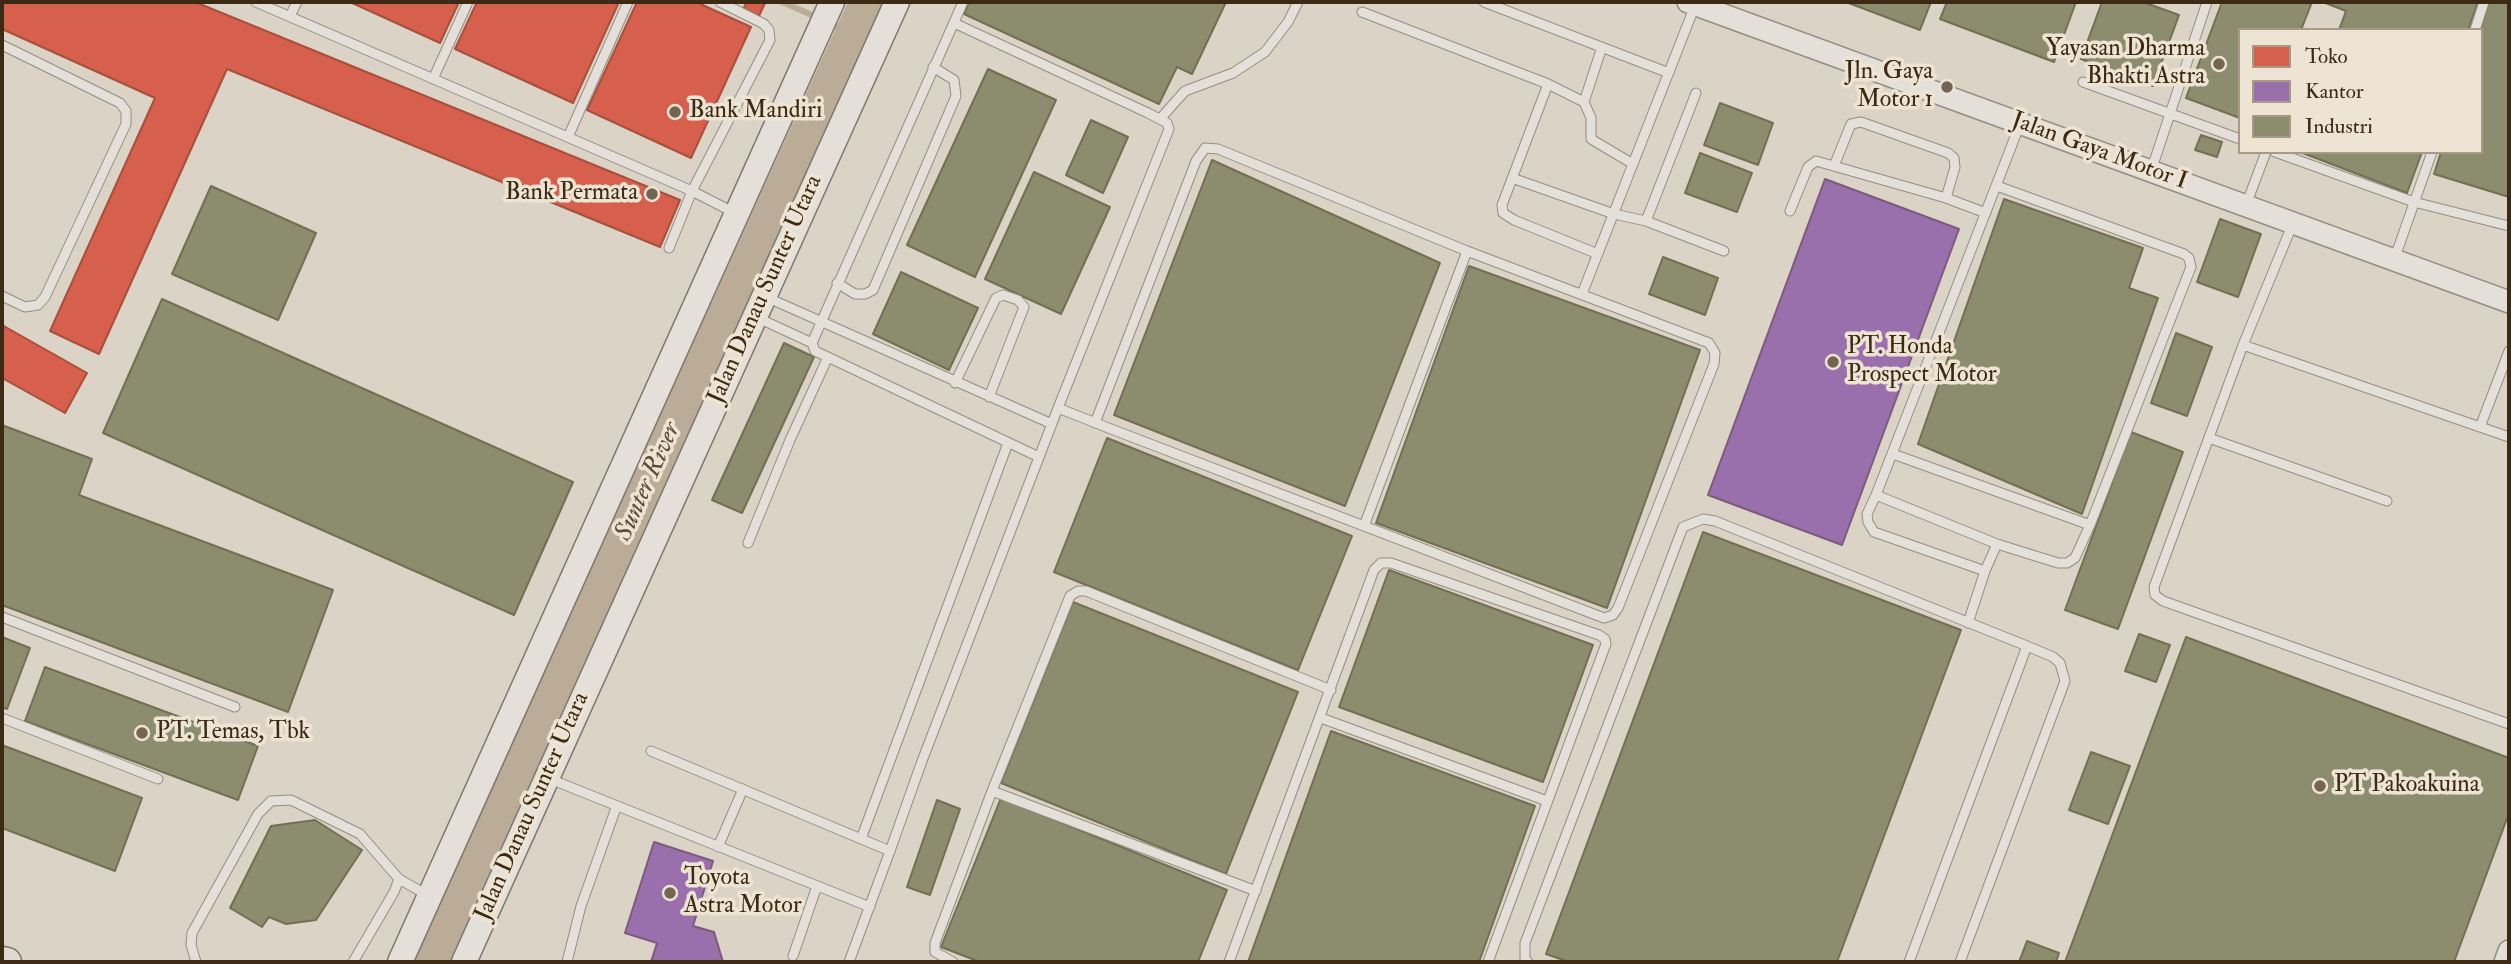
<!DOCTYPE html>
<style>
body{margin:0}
#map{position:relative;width:2511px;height:964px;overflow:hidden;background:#dbd3c5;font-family:"IM FELL Double Pica",serif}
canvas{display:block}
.frame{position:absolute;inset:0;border:4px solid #3c2a14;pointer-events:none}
.legend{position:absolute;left:2238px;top:28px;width:245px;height:126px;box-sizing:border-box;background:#eee4d3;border:2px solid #a79a87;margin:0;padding:9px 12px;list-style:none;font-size:21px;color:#3c2a14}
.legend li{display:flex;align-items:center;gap:14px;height:35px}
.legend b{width:35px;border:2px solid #a79a87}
</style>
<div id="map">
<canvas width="2511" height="964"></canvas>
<div class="frame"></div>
<ul class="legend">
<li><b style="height:19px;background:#d6604d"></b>Toko</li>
<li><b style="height:19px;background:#9970ab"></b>Kantor</li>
<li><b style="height:19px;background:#8c8c6e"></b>Industri</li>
</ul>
</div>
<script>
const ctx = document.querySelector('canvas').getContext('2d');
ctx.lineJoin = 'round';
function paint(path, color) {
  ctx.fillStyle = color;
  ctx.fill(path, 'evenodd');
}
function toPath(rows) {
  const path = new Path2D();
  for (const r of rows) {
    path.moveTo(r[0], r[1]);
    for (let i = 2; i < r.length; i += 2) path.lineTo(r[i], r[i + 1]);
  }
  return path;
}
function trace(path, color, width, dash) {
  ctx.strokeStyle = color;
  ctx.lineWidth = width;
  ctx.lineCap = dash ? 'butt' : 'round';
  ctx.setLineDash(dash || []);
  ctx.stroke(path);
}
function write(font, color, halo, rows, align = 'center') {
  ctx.font = font + ' "IM FELL Double Pica",serif';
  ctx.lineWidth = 7;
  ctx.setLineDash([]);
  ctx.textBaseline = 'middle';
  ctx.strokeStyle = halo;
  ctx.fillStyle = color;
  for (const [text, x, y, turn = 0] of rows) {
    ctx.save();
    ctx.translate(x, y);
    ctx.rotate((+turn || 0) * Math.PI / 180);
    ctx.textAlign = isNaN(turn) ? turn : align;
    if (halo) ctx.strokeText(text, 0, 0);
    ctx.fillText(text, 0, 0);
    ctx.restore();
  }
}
const shops = toPath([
 [2,2,195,2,680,200,660,247,227,69,99,354,50,331,155,98,2,29,2,2],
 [350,2,459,2,440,43,350,2],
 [477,2,619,2,573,103,455,49,477,2],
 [637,2,696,2,751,27,691,158,587,110,637,2],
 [747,2,765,3,759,16,743,9,747,2],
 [2,325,87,373,65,413,2,378,2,325]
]);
paint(shops, '#d6604d');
trace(shops, '#a8503c', 2);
const offices = toPath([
 [1825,179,1959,229,1842,545,1708,495,1825,179],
 [654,842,713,861,693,926,714,932,723,962,651,962,657,943,625,933,654,842]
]);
paint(offices, '#9970ab');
trace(offices, '#7d5b7e', 2);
const industry = toPath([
 [969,2,1226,2,1192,74,1177,67,1159,104,964,14,969,2],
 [1846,2,1931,2,1920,30,1846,2],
 [1947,2,2076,2,2054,62,1940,19,1947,2],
 [2102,2,2143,2,2179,15,2153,86,2081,59,2102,2],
 [2222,2,2312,2,2301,30,2240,30,2240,118,2186,98,2222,2],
 [2323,2,2478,2,2468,30,2339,30,2346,11,2323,2],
 [2489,2,2509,2,2509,197,2434,174,2441,152,2481,152,2480,30,2489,2],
 [988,69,1056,100,975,277,907,245,988,69],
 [1720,103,1773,123,1758,165,1704,145,1720,103],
 [1091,120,1128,137,1103,193,1066,175,1091,120],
 [2201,135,2222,142,2217,157,2195,150,2201,135],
 [2300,152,2422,152,2407,193,2300,152],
 [1700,153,1752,173,1737,212,1685,193,1700,153],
 [1212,160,1440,263,1345,506,1114,415,1212,160],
 [1034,172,1110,207,1061,314,985,279,1034,172],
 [211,186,316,233,278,320,172,274,211,186],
 [2004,199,2143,248,2129,288,2158,298,2082,514,1918,444,2004,199],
 [2220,219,2261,234,2238,297,2197,282,2220,219],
 [1663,257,1718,278,1705,315,1649,294,1663,257],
 [1469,266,1700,350,1607,608,1376,523,1469,266],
 [901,272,978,308,949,370,873,334,901,272],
 [162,299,573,482,514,615,103,433,162,299],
 [2176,333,2212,347,2187,416,2151,403,2176,333],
 [784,343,814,357,742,513,712,500,784,343],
 [2,425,92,459,79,495,333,590,288,712,2,605,2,425],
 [2131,432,2183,452,2118,629,2065,610,2131,432],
 [1107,438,1352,536,1298,670,1054,572,1107,438],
 [1703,532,1961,630,1837,962,1569,962,1546,954,1703,532],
 [1389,570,1593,645,1543,782,1339,707,1389,570],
 [1073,602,1298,692,1226,874,1001,783,1073,602],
 [2139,634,2170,645,2156,682,2125,671,2139,634],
 [2,637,30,648,7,709,2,707,2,637],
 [2186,637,2509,758,2509,813,2454,962,2065,962,2186,637],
 [45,667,258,746,238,800,25,721,45,667],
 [1331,731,1535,806,1479,962,1248,962,1331,731],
 [2,745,142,798,115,871,2,828,2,745],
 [2091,752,2130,766,2108,824,2069,810,2091,752],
 [1001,798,1227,890,1198,962,980,962,941,947,1001,798],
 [937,800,960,809,930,895,907,887,937,800],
 [315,820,362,850,316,920,286,924,269,917,262,927,230,908,271,826,315,820],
 [2027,941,2059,953,2056,962,2019,962,2027,941]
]);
paint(industry, '#8c8c6e');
trace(industry, '#746f53', 2);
trace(toPath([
 [782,2,819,18],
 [829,23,852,33]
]), '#baac96', 6);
trace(toPath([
 [431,962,867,2]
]), '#baac96', 35);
const service = toPath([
 [256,2,692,191,735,213],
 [963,2,812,343,815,351,1039,457],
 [1484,2,1669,73],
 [1362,12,1548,84,1584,102,1591,118,1591,139,1633,164],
 [290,16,297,2],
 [2475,30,2484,2],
 [2,45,120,103,126,111,126,124,45,297,38,305,25,307,2,296],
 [433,79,468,2],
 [2083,82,2240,139],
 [1548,84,1502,205,1503,213,1514,220,1598,254],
 [1584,102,1602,47],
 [1160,119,1185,91,1233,73,1265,52,1288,22,1298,2],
 [568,137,628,2],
 [2275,152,2414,202,2509,226],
 [1834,166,1851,124,1861,122,1948,153,1954,158,1955,167,1946,198],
 [2151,171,2207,2],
 [1512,178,1614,214,1646,221,1724,251],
 [1997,186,2184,254,2189,258,2191,267,2090,525,2075,558,2067,563,2058,563,1997,544,1876,495,2020,124],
 [2246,205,2266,152],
 [1790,211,1808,167,1816,161,1946,198,1986,213],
 [1646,221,1696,93],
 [669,248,692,191,770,40,769,30,764,24,720,2],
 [2394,260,2432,152],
 [837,283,855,294,865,294,873,290,956,96,954,80,933,67],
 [1582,294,1696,3],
 [766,297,1052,424],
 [756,317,812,343],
 [2243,345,2293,223],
 [955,383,996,298,1003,295,1018,300,1024,307,989,397],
 [1058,408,1111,429,1604,618,1613,615,1618,608,1714,364,1715,353,1709,343,1467,251,1218,149,1205,148,1196,161,1095,423],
 [2480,427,2509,351],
 [2509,437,2243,345,2154,587,2155,595,2163,601,2509,724],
 [2209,438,2387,501],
 [1893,454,2090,525],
 [1876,495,1867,514,1868,522,1874,532,1985,571,1997,544],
 [1364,526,1467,251],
 [748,543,790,440,828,357],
 [2,617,235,707],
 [1968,623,1985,571],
 [2,718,158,779],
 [1321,718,1547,801],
 [651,751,890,851,849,962],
 [550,779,870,907],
 [992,791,1256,891],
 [861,839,1008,443],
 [718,847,743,789],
 [890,851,922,761,1058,408,1169,129,1167,123,1148,113,954,23],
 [793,956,817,886],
 [196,962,191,945,192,933,258,814,271,801,291,800,360,834,399,879,429,896],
 [353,962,394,892,399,879],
 [567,962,581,906,616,808],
 [953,962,935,952,935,943,992,791,1070,596,1078,591,1086,591,1331,690],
 [1229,962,1374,570,1381,563,1391,563,1599,635,1605,639,1606,644,1488,962],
 [1528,962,1525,959,1525,943,1683,527,1703,519,1715,521,2027,646,2053,657,2060,663,2065,681,1960,962],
 [1909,962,2027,646]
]);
const tertiary = toPath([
 [1688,2,2509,302],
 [2505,962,2509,951]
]);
const secondary = toPath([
 [400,962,832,2],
 [464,962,897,2]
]);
const trunk = toPath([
 [2,961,7,962]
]);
trace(service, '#948d82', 11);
trace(tertiary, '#948d82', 24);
trace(secondary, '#7c766b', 27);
trace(trunk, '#7c766b', 31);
trace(service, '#e4e0d9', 9);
trace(tertiary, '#e4e0d9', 21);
trace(secondary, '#e4e0d9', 24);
trace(trunk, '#dedad2', 28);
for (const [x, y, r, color] of [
 [2219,64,7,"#746552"],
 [1947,87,7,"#746552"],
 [675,112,7,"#746552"],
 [652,194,7,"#746552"],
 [1833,362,7,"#746552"],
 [142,733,7,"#746552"],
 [2320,786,7,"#746552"],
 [670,893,7,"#746552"]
]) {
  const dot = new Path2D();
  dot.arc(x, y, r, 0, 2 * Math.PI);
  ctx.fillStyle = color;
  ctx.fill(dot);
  trace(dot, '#eee4d3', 2.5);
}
write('24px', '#3c2a14', '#eee4d3', [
 ["Yayasan Dharma",2205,50,"right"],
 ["Bhakti Astra",2205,78,"right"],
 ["Jln. Gaya",1933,73,"right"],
 ["Motor 1",1933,101,"right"],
 ["Bank Mandiri",689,112],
 ["Bank Permata",638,194,"right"],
 ["PT. Honda",1847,348],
 ["Prospect Motor",1847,376],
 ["PT. Temas, Tbk",156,733],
 ["PT Pakoakuina",2334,786],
 ["Toyota",684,879],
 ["Astra Motor",684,907]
], 'left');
write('24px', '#3c2a14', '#eee4d3', [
 ["Jalan Gaya Motor I",2099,152,20],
 ["Jalan Danau Sunter Utara",766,290,-66],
 ["Jalan Danau Sunter Utara",533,807,-66]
]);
write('italic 26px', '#5e4c35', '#eee4d3', [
 ["Sunter River",649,482,-66]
]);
</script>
